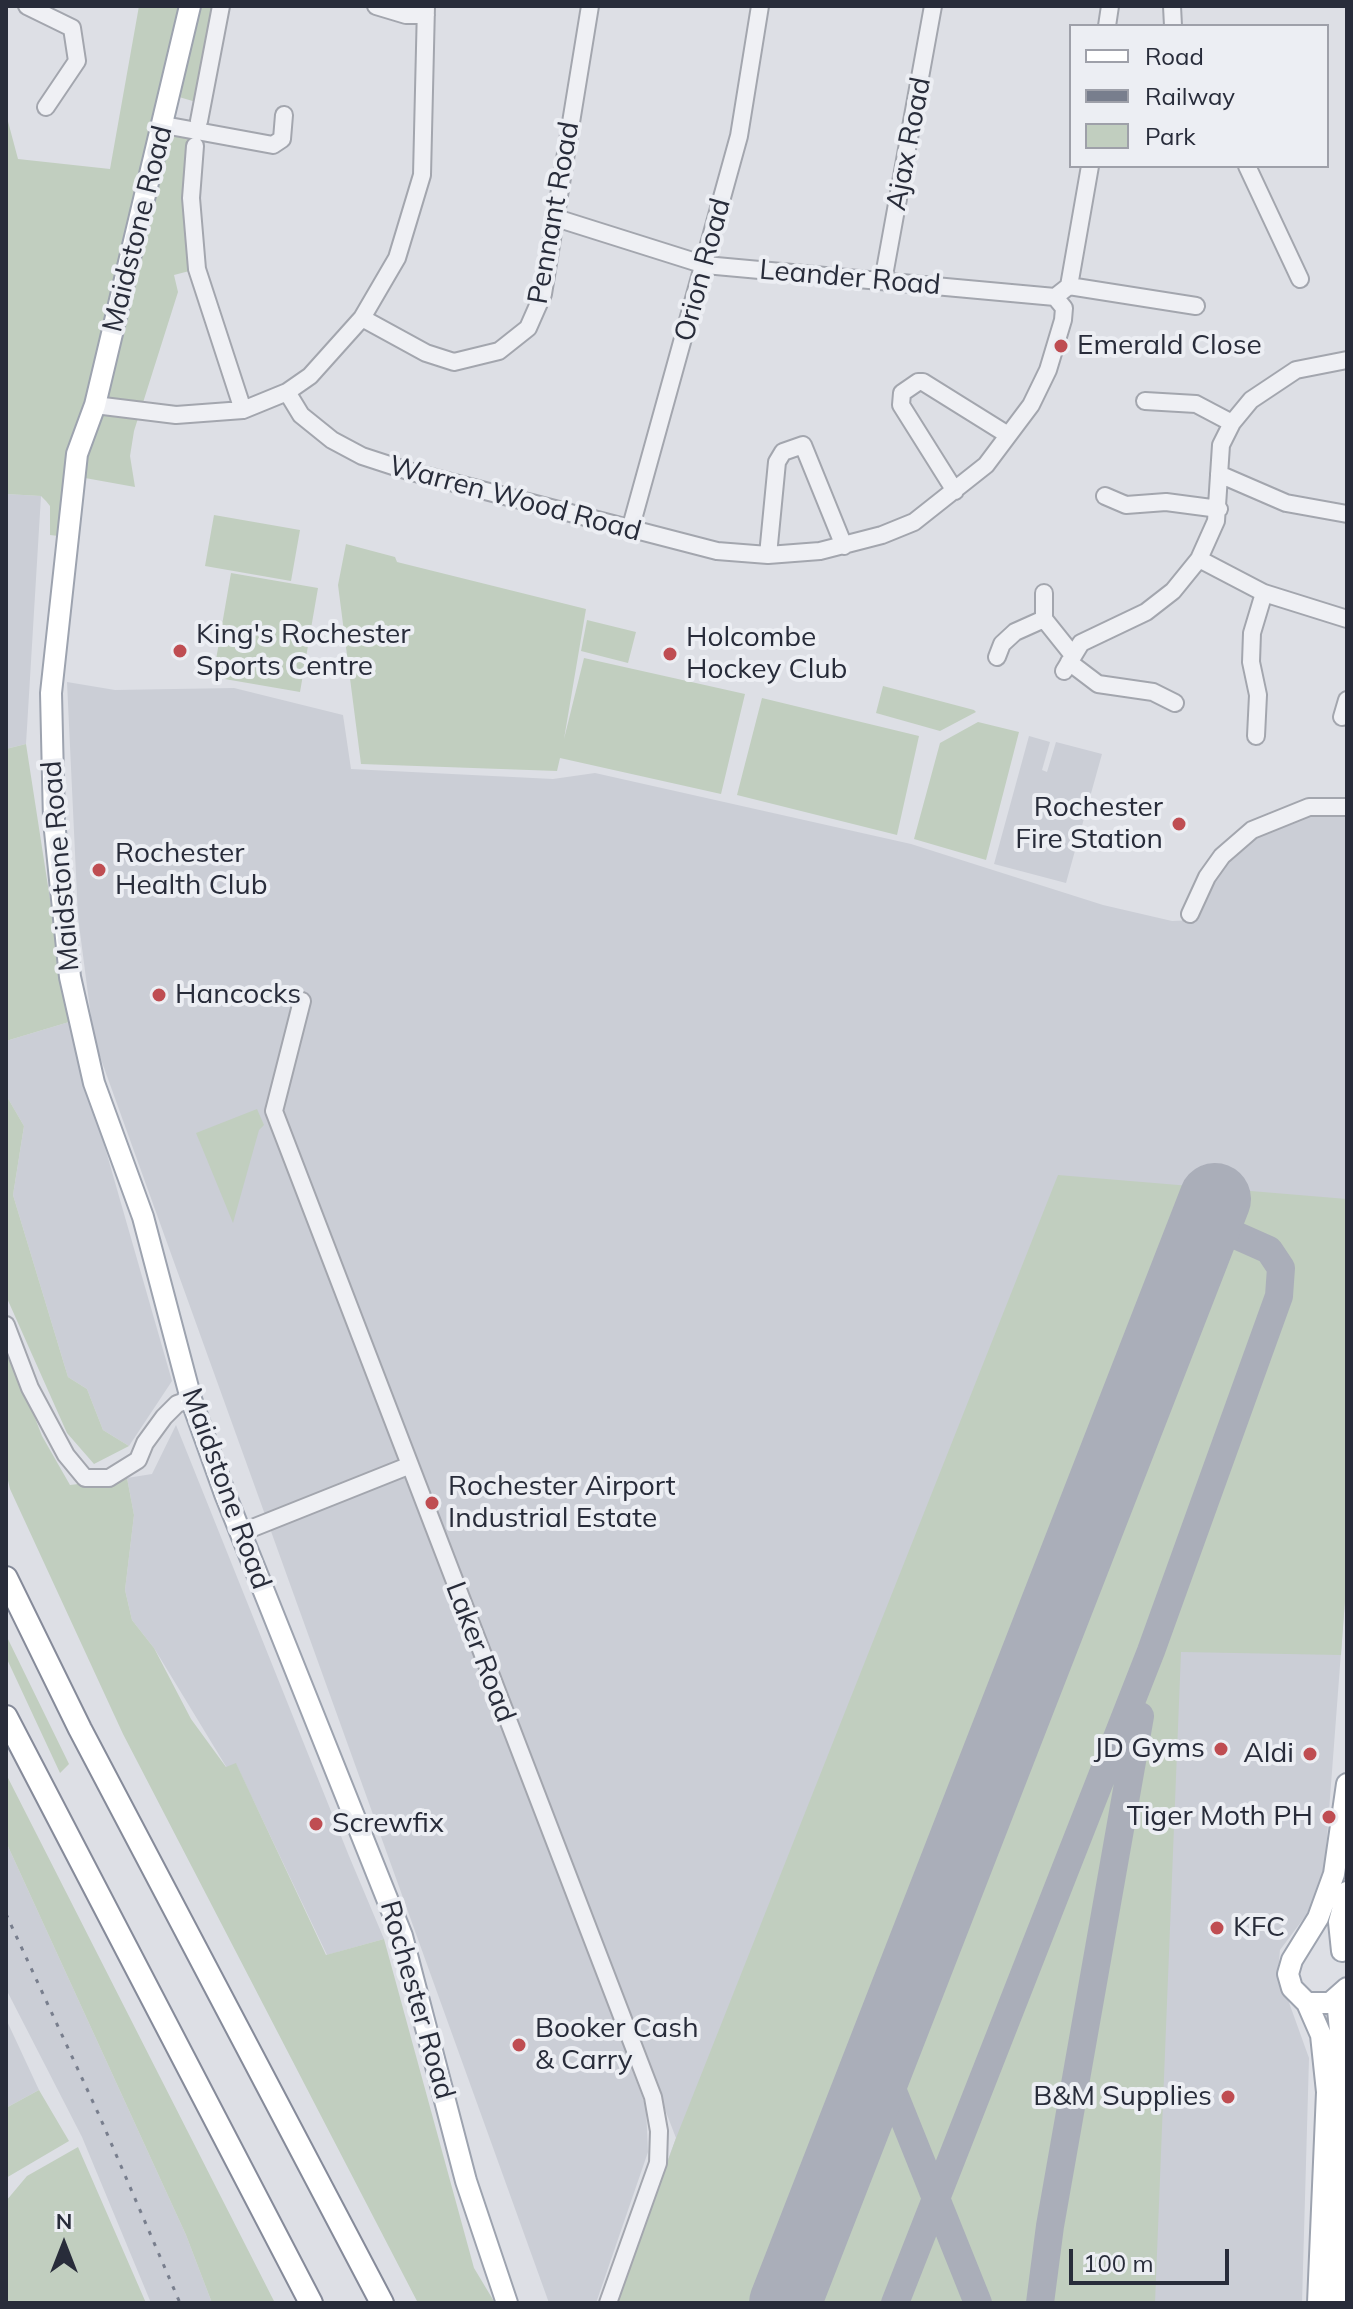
<!DOCTYPE html>
<style>
body{margin:0}
#map{position:relative;width:1353px;height:2309px;overflow:hidden;background:#dddfe5;font-family:Mulish,sans-serif}
canvas{display:block}
.frame{position:absolute;inset:0;border:8px solid #282c3a;pointer-events:none}
.legend{position:absolute;left:1069px;top:24px;width:260px;height:144px;box-sizing:border-box;background:#eceef3;border:2px solid #9ea0a9;margin:0;padding:10px 14px;list-style:none;font-size:24px;color:#282c3a}
.legend li{display:flex;align-items:center;gap:16px;height:40px}
.legend b{width:40px;border:2px solid #9ea0a9}
.north{position:absolute;left:24px;top:2205px;width:80px;height:80px;-webkit-text-stroke:6px #eceef3;paint-order:stroke;rotate:0deg;font-size:22px;font-weight:700;line-height:32px;text-align:center;color:#282c3a}
.north::after{content:'';display:block;margin:auto;width:28px;height:36px;background:#282c3a;clip-path:polygon(50% 0,100% 100%,50% 72%,0 100%)}
.scale{position:absolute;left:1069px;top:2249px;width:160px;height:36px;box-sizing:border-box;border:4px solid #282c3a;border-top:0;padding-left:10px;font-size:24px;line-height:28px;white-space:nowrap;color:#282c3a;-webkit-text-stroke:6px #eceef3;paint-order:stroke}
</style>
<div id="map">
<canvas width="1353" height="2309"></canvas>
<div class="frame"></div>
<ul class="legend">
<li><b style="height:10px;background:#fff"></b>Road</li>
<li><b style="height:10px;background:#787e8d"></b>Railway</li>
<li><b style="height:22px;background:#c1cebf"></b>Park</li>
</ul>
<div class="north">N</div>
<div class="scale">100 m</div>
</div>
<script>
const ctx = document.querySelector('canvas').getContext('2d');
ctx.lineJoin = 'round';
function paint(path, color) {
  ctx.fillStyle = color;
  ctx.fill(path, 'evenodd');
}
function toPath(rows) {
  const path = new Path2D();
  for (const r of rows) {
    path.moveTo(r[0], r[1]);
    for (let i = 2; i < r.length; i += 2) path.lineTo(r[i], r[i + 1]);
  }
  return path;
}
function trace(path, color, width, dash) {
  ctx.strokeStyle = color;
  ctx.lineWidth = width;
  ctx.lineCap = dash ? 'butt' : 'round';
  ctx.setLineDash(dash || []);
  ctx.stroke(path);
}
function write(font, color, halo, rows, align = 'center') {
  ctx.font = font + ' Mulish,sans-serif';
  ctx.lineWidth = 8;
  ctx.setLineDash([]);
  ctx.textBaseline = 'middle';
  ctx.strokeStyle = halo;
  ctx.fillStyle = color;
  for (const [text, x, y, turn = 0] of rows) {
    ctx.save();
    ctx.translate(x, y);
    ctx.rotate((+turn || 0) * Math.PI / 180);
    ctx.textAlign = isNaN(turn) ? turn : align;
    if (halo) ctx.strokeText(text, 0, 0);
    ctx.fillText(text, 0, 0);
    ctx.restore();
  }
}
paint(toPath([
 [6,494,41,496,26,744,6,749],
 [67,682,115,690,234,688,343,715,351,769,553,779,595,773,911,844,1103,905,1172,921,1196,920,1212,884,1230,858,1255,836,1292,818,1316,813,1347,813,1347,1573,1325,1864,1310,1910,1280,1950,1278,1972,1309,2058,1302,2303,615,2303,676,2138,340,1266,646,2107,648,2152,596,2303,549,2303,94,1040,78,917],
 [1029,736,1050,742,1042,770,1047,772,1056,742,1102,754,1066,883,994,864],
 [69,1022,172,1381,129,1446,103,1430,87,1389,68,1377,13,1195,24,1126,6,1095,6,1041],
 [176,1425,349,1856,384,1939,327,1955,236,1764,227,1768,154,1648,132,1620,125,1590,134,1515,127,1478,152,1474],
 [6,1842,186,2235,212,2303,151,2303,82,2137,6,1989],
 [6,2019,39,2090,6,2108]
]), '#cbced6');
paint(toPath([
 [139,6,221,6,203,104,172,95,165,124,194,133,197,269,174,275,178,292,134,431,130,456,135,487,74,476,67,537,50,535,50,506,46,501,41,496,6,494,6,114,18,159,110,169],
 [214,515,300,530,291,581,205,566],
 [346,544,395,557,397,562,586,609,564,739,584,658,745,694,721,794,560,758,557,771,361,764,338,585],
 [231,573,318,588,300,692,213,677],
 [587,620,636,632,628,663,581,651],
 [883,686,974,710,976,712,940,731,876,713],
 [762,698,919,736,897,835,737,795],
 [978,722,1019,732,986,860,914,839,940,743],
 [26,744,69,1022,6,1041,6,749],
 [6,1095,24,1126,13,1195,68,1377,87,1389,103,1430,129,1446,94,1464,67,1433,6,1296],
 [257,1109,264,1125,259,1130,233,1223,196,1133],
 [1058,1175,1347,1199,1347,1573,1341,1655,1181,1652,1155,2303,617,2303,676,2138],
 [6,1343,42,1436,70,1485,127,1478,134,1515,125,1590,132,1620,154,1648,191,1719,226,1767,236,1763,326,1955,384,1939,474,2268,495,2303,418,2303,123,1734,10,1489,6,1472],
 [6,1635,69,1764,60,1773,6,1657],
 [6,1774,221,2197,275,2303,212,2303,186,2235,6,1842],
 [39,2090,69,2141,6,2178,6,2108],
 [78,2147,146,2303,6,2303,6,2201,27,2176]
]), '#c1cebf');
trace(toPath([
 [880,2059,978,2303],
 [895,2303,1151,1651,1279,1296,1281,1268,1269,1250,1206,1222],
 [1040,2303,1050,2226,1140,1716]
]), '#aaaeb9', 28);
trace(toPath([
 [785,2303,1215,1199]
]), '#aaaeb9', 72);
const minor = toPath([
 [27,6,72,28,77,61,46,107],
 [376,6,406,15,426,15],
 [1172,6,1173,26],
 [1107,26,1110,6],
 [199,121,221,6],
 [164,125,273,145,282,139,284,115],
 [195,146,191,198,197,269,243,410],
 [1247,166,1300,279],
 [556,218,705,265,1055,297],
 [883,281,933,6],
 [1069,286,1196,306],
 [1055,297,1069,286,1090,166],
 [362,318,426,353,454,362,499,351,528,328,543,294,590,6],
 [287,392,301,415,332,440,362,456,408,471,717,551,768,555,820,551,882,535,914,522,986,465,1031,405,1048,370,1063,320,1064,308,1055,297],
 [1145,401,1196,404,1232,423],
 [95,405,176,415,243,410,287,392,310,376,362,318,397,258,422,175,426,6],
 [1219,474,1286,503,1347,514],
 [955,491,901,405,902,393,918,382,923,382,1008,435],
 [1105,496,1126,505,1166,502,1219,509],
 [630,530,739,136,760,6],
 [768,555,777,462,783,452,803,445,844,546],
 [1199,559,1264,593,1347,619],
 [1044,593,1044,619,1072,654],
 [997,657,1002,644,1015,632,1044,619],
 [1069,662,1098,684,1153,692,1175,703],
 [1064,671,1081,643,1146,612,1173,591,1199,559,1216,521,1221,445,1232,423,1251,400,1296,370,1347,360],
 [1342,717,1347,700],
 [1256,736,1258,695,1251,662,1252,633,1264,593],
 [1190,914,1207,877,1222,856,1252,830,1309,807,1347,807],
 [302,1001,274,1111,653,2097,659,2131,658,2163,608,2303],
 [6,1325,30,1388,66,1455,85,1478,109,1478,138,1460,145,1443,164,1417,177,1404,191,1399],
 [240,1533,408,1466]
]);
const major = toPath([
 [190,6,95,405,77,454,51,693,54,821,70,977,94,1083,143,1217,191,1399,225,1494,402,1936,466,2181,507,2303],
 [1347,1784,1334,1874,1318,1918,1292,1960,1288,1974,1292,1988,1307,2003,1330,2003,1347,1988],
 [1342,1951,1339,1922,1347,1892],
 [1307,2003,1321,2035,1327,2092,1318,2303],
 [1337,2303,1346,2094,1337,1999]
]);
const highway = toPath([
 [6,1578,80,1729,382,2303],
 [6,1717,311,2303]
]);
trace(minor, '#a3a6ae', 20);
trace(major, '#9da3af', 24);
trace(highway, '#868b9a', 26);
trace(minor, '#eff0f4', 16);
trace(major, '#fff', 20);
trace(highway, '#fff', 22);
trace(toPath([
 [6,1914,99,2115,180,2303]
]), '#787e8d', 3, [4, 8]);
for (const [x, y, r, color] of [
 [1061,346,8,"#bf4d52"],
 [180,651,8,"#bf4d52"],
 [670,654,8,"#bf4d52"],
 [1179,824,8,"#bf4d52"],
 [99,870,8,"#bf4d52"],
 [159,995,8,"#bf4d52"],
 [432,1503,8,"#bf4d52"],
 [1221,1749,8,"#bf4d52"],
 [1310,1754,8,"#bf4d52"],
 [1329,1817,8,"#bf4d52"],
 [316,1824,8,"#bf4d52"],
 [1217,1928,8,"#bf4d52"],
 [519,2045,8,"#bf4d52"],
 [1228,2097,8,"#bf4d52"]
]) {
  const dot = new Path2D();
  dot.arc(x, y, r, 0, 2 * Math.PI);
  ctx.fillStyle = color;
  ctx.fill(dot);
  trace(dot, '#eceef3', 3);
}
write('28px', '#282c3a', '#eceef3', [
 ["Ajax Road",909,144,-79],
 ["Pennant Road",554,213,-80],
 ["Maidstone Road",138,229,-76],
 ["Orion Road",703,270,-75],
 ["Leander Road",850,278,5],
 ["Warren Wood Road",515,499,15],
 ["Maidstone Road",61,866,-95],
 ["Maidstone Road",226,1489,70],
 ["Laker Road",480,1652,69],
 ["Rochester Road",417,2000,74]
]);
write('28px', '#282c3a', '#eceef3', [
 ["Emerald Close",1077,346],
 ["King's Rochester",196,635],
 ["Sports Centre",196,667],
 ["Holcombe",686,638],
 ["Hockey Club",686,670],
 ["Rochester",1163,808,"right"],
 ["Fire Station",1163,840,"right"],
 ["Rochester",115,854],
 ["Health Club",115,886],
 ["Hancocks",175,995],
 ["Rochester Airport",448,1487],
 ["Industrial Estate",448,1519],
 ["JD Gyms",1205,1749,"right"],
 ["Aldi",1294,1754,"right"],
 ["Tiger Moth PH",1313,1817,"right"],
 ["Screwfix",332,1824],
 ["KFC",1233,1928],
 ["Booker Cash",535,2029],
 ["& Carry",535,2061],
 ["B&M Supplies",1212,2097,"right"]
], 'left');
</script>
